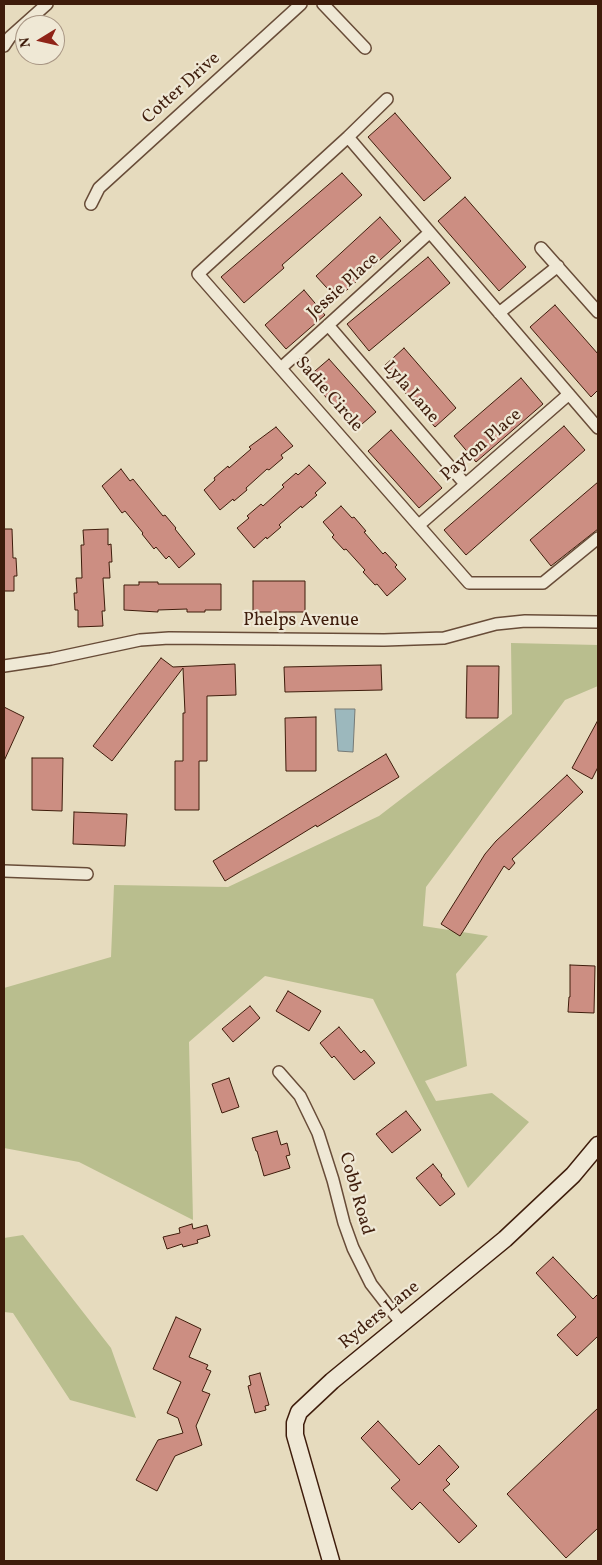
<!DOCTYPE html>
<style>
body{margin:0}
#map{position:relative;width:602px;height:1565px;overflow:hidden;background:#e6dbbe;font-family:Vollkorn,serif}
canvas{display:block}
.frame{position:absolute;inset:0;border:5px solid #3e1c0b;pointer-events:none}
.north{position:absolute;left:15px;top:15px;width:50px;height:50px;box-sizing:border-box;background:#efe8d5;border:1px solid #a89684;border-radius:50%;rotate:261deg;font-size:14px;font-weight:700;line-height:20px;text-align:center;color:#3e1c0b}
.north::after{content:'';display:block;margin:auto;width:18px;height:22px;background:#8f2418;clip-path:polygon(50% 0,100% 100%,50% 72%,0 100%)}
</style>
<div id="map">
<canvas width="602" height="1565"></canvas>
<div class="frame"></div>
<div class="north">N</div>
</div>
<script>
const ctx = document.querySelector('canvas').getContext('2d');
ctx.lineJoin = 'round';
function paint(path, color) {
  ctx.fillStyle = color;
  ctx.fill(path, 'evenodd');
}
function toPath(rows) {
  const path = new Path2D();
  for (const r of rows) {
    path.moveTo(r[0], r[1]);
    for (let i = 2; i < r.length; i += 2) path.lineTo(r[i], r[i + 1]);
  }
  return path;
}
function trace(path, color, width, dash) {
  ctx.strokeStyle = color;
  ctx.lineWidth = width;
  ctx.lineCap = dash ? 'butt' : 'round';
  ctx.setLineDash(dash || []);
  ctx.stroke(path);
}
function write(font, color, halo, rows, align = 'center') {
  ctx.font = font + ' Vollkorn,serif';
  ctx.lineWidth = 4.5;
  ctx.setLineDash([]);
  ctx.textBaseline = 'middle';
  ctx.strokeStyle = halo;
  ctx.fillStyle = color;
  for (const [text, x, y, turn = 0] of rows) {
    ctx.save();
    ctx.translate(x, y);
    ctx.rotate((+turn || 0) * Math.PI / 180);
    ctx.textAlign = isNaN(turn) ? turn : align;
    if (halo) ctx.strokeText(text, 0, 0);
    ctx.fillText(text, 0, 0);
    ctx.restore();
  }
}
paint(toPath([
 [511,643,598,645,598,686,565,700,426,887,423,926,488,936,456,974,467,1066,425,1081,436,1101,492,1093,529,1122,468,1188,373,999,265,976,189,1042,193,1220,79,1162,4,1148,4,988,111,957,114,885,228,887,379,816,512,714],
 [23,1235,111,1348,136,1418,70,1400,13,1313,4,1312,4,1238]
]), '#b9be8e');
const water = toPath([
 [335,709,355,709,353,752,338,751,335,709]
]);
paint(water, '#9cb8bd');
trace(water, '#767a76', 1);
const building = toPath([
 [395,113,451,178,424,201,368,137,395,113],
 [342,173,362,195,282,265,284,268,244,303,221,277,342,173],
 [465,197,526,267,499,291,438,221,465,197],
 [380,217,401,241,337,299,316,276,380,217],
 [428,257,450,283,369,351,347,324,428,257],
 [304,290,325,315,286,349,265,325,304,290],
 [555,305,598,354,598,390,591,397,530,327,555,305],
 [404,348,456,408,435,427,383,367,404,348],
 [329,359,376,412,355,430,308,377,329,359],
 [521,378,543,404,476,462,454,436,521,378],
 [564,426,585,450,466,555,444,530,564,426],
 [276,427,293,446,281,455,283,458,269,470,267,469,246,488,247,490,234,501,233,499,220,510,204,490,215,480,214,478,228,466,229,468,251,449,249,447,276,427],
 [391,430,442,488,419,508,368,451,391,430],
 [309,465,326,483,315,493,317,495,302,508,301,506,279,525,281,527,267,539,266,537,254,548,237,528,249,518,247,516,261,504,263,506,284,487,282,485,296,473,298,475,309,465],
 [121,469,130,481,133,479,163,516,165,515,176,528,175,529,195,554,179,568,169,556,166,559,156,547,154,549,142,534,143,533,125,511,122,513,102,486,121,469],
 [598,482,598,529,551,566,530,540,598,482],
 [341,506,352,518,354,517,366,531,364,532,383,554,385,552,397,565,395,567,406,579,387,596,377,584,375,585,363,572,365,570,346,549,344,550,332,537,334,535,323,522,341,506],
 [4,529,12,529,13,558,16,558,17,576,14,576,14,591,4,591,4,529],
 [108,529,108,545,111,544,112,562,109,562,110,578,103,578,105,611,102,611,103,626,78,627,78,610,75,610,74,593,77,593,76,578,82,578,81,545,84,545,83,530,108,529],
 [253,581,305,581,305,612,253,612,253,581],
 [139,582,158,582,158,584,221,584,221,610,205,610,205,612,187,612,187,609,158,610,158,612,124,610,124,585,139,585,139,582],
 [161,658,173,667,235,664,236,695,207,696,207,761,199,761,199,810,175,810,175,761,183,761,183,713,185,713,183,668,112,761,93,746,161,658],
 [381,665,382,690,285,692,284,667,381,665],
 [467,666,499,666,498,718,466,718,467,666],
 [4,707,24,717,4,761,4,707],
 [316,717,316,771,286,771,285,718,316,717],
 [598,720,598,767,592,779,572,768,598,720],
 [386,754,399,777,317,827,316,825,225,881,213,861,386,754],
 [32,758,63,758,62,811,32,810,32,758],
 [567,775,583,792,512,859,515,863,509,870,504,866,460,936,441,924,485,854,496,841,567,775],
 [74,812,127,814,125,846,73,844,74,812],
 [570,965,595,966,594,1013,568,1012,569,997,570,997,570,965],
 [288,991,321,1011,309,1031,276,1011,288,991],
 [250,1006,260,1018,233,1042,222,1029,250,1006],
 [339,1027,361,1053,364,1050,375,1063,354,1080,334,1056,332,1058,320,1043,339,1027],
 [229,1078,239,1107,222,1113,212,1084,229,1078],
 [406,1111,421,1130,392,1153,376,1134,406,1111],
 [277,1131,281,1145,287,1143,290,1155,286,1156,290,1168,264,1176,257,1151,256,1151,252,1138,277,1131],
 [433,1164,442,1175,441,1176,455,1194,440,1206,416,1178,433,1164],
 [192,1224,193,1229,207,1225,210,1236,197,1240,198,1243,183,1247,182,1244,167,1249,163,1237,180,1233,179,1228,192,1224],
 [553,1257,593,1299,598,1294,598,1336,577,1356,557,1335,576,1317,536,1273,553,1257],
 [176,1317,201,1329,189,1357,208,1365,206,1369,211,1371,202,1391,210,1394,196,1426,202,1445,175,1456,157,1491,136,1480,158,1440,183,1433,178,1418,167,1413,181,1382,153,1369,176,1317],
 [260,1373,269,1405,265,1406,266,1410,255,1413,248,1386,251,1385,249,1376,260,1373],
 [598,1408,598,1528,566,1558,507,1494,598,1408],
 [378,1421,419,1465,439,1445,459,1467,446,1480,450,1484,443,1490,477,1526,459,1543,420,1502,412,1510,391,1488,400,1480,361,1438,378,1421]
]);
paint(building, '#cc8e82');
trace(building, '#3e1c0b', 1);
const street = toPath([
 [323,4,365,48],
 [4,46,10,37,47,4],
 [387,99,348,137,198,274,469,583,543,583,598,538],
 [348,137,598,428],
 [91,204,99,188,301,4],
 [541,248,598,312],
 [499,313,558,266],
 [328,325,465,484],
 [281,368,429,233],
 [419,525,569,394],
 [4,666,51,659,140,640,169,638,384,640,444,638,496,624,525,621,598,622],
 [4,871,87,874],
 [279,1072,300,1096,318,1133,333,1180,344,1223,353,1248,371,1284,402,1324]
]);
const secondary = toPath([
 [331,1561,295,1435,295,1423,299,1412,332,1381,505,1239,573,1175,598,1145]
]);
trace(street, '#684c38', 14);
trace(secondary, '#3e1c0b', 19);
trace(street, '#efe8d5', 11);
trace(secondary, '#efe8d5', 16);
write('18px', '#3e1c0b', '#efe8d5', [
 ["Cotter Drive",182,89,-42],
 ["Jessie Place",344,287,-42],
 ["Lyla Lane",410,393,49],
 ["Sadie Circle",328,395,49],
 ["Payton Place",482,446,-41],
 ["Phelps Avenue",301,622],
 ["Cobb Road",355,1194,74],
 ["Ryders Lane",380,1316,-39]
]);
</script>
